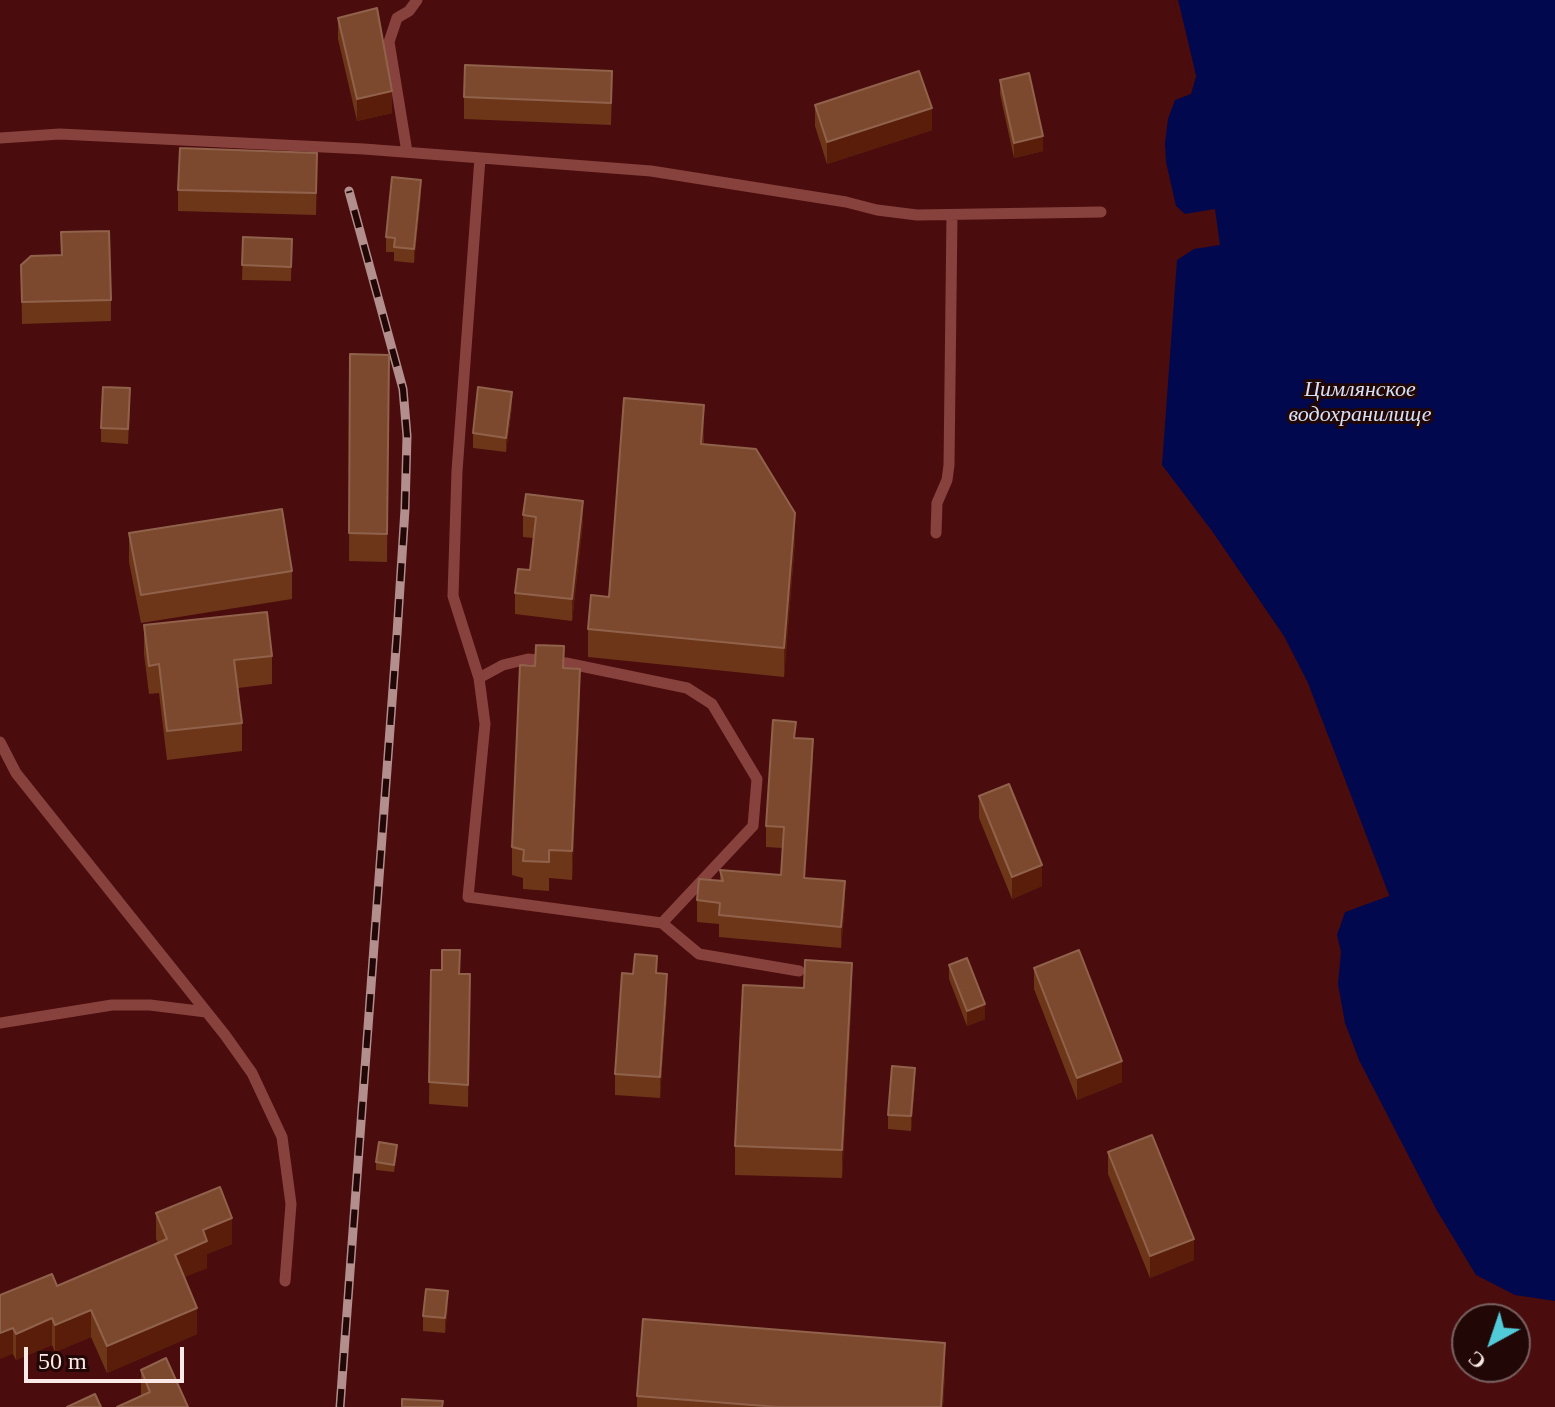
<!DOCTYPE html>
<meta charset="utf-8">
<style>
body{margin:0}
#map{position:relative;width:1555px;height:1407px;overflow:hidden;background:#4b0c0d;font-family:Georgia,serif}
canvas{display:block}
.north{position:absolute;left:1451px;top:1303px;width:80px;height:80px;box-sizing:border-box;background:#210706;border:2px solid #786160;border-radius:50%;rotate:220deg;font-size:22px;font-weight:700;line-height:32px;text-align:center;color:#fae9e7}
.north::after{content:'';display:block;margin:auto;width:28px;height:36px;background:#52cbd9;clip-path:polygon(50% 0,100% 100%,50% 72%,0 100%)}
.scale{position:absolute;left:24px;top:1347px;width:160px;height:36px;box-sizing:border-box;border:4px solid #fae9e7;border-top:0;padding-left:10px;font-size:24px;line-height:28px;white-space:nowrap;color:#fae9e7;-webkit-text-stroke:6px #210706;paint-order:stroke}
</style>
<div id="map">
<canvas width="1555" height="1407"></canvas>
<div class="north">С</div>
<div class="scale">50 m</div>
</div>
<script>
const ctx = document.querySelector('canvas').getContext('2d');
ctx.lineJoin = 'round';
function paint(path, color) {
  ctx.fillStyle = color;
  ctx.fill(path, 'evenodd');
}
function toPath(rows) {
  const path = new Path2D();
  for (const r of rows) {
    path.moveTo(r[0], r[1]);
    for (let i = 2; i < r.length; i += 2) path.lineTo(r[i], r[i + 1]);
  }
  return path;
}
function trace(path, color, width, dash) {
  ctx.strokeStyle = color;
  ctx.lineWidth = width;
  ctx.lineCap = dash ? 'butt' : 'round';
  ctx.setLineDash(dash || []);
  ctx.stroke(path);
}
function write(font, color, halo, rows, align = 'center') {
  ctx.font = font + ' Georgia,serif';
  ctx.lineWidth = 6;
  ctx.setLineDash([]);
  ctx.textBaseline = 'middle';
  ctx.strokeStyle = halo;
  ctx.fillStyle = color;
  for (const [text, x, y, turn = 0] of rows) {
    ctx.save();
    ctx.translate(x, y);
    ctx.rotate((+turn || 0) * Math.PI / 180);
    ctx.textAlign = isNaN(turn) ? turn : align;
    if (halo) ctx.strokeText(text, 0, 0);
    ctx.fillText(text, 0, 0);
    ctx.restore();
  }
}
paint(toPath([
 [1178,0,1555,0,1555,1301,1515,1295,1476,1275,1436,1209,1359,1060,1345,1023,1338,984,1341,952,1337,935,1345,912,1389,895,1308,683,1284,636,1212,531,1162,465,1177,260,1194,249,1220,245,1215,209,1185,214,1176,206,1166,162,1165,143,1168,119,1175,100,1191,93,1196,76]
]), '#02084d');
paint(toPath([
 [1178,0,1196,76,1191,94,1175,100,1174,96,1188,91,1192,76,1174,1],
 [1329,738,1389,896,1345,912,1343,909,1384,893,1326,740]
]), '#4b0c0d');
trace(toPath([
 [0,138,60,134,364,149,651,171,846,202,877,210,917,215,1101,212],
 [407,152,389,42,397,18,409,11,417,0],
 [480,158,457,471,453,596,479,678,485,724,468,897,662,923,699,954,799,971],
 [936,533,937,503,947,480,949,465,952,215],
 [479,678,503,665,528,659,566,663,687,688,712,704,757,779,753,826,662,923],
 [0,742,16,773,225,1035,252,1073,282,1137,291,1204,285,1281],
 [0,1023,112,1005,150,1005,206,1012]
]), '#87423d', 11);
const rail = toPath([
 [340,1407,397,634,405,509,407,436,403,389,349,191]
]);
trace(rail, '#b28e8d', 9);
trace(rail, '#210706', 6, [18]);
paint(toPath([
 [338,18,392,113,357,121,338,39],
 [1000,80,1043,151,1014,158,1000,94],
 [612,92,611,125,464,119,464,97],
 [815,105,932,130,827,164,815,126],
 [317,174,316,215,178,211,178,190],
 [421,194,414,263,394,261,394,252,386,252,386,237],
 [61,232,111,300,111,321,22,324,21,265,61,255],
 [243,237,292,239,291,281,242,280],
 [350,354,389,355,387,562,349,561],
 [130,403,128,444,101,442,101,428],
 [512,406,506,452,473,448,473,433],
 [704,433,704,444,795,541,784,677,588,657,588,629,609,597],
 [523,515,583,522,572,621,515,614,515,593,530,570,533,538,523,537],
 [129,533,292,571,292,599,141,623,129,562],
 [144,625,272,656,272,684,238,688,242,723,242,751,167,760,159,693,149,694,144,654],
 [564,668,580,697,572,880,549,878,549,891,523,889,523,878,512,875,512,847],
 [796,738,813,760,805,878,845,903,841,948,719,937,719,924,697,922,697,900,720,881,720,870,781,875,782,848,766,847,766,826],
 [979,796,1042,886,1012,899,979,818],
 [949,965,985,1019,967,1026,949,979],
 [1034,968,1122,1082,1077,1100,1034,989],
 [431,970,470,974,468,1107,429,1104],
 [657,973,667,995,660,1098,615,1095,615,1074,633,974],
 [852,991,842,1178,735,1175,735,1146],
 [915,1082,911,1131,888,1129,888,1115],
 [397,1152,394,1172,376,1170,376,1162],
 [1108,1152,1194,1260,1150,1278,1108,1174],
 [156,1213,232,1244,207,1254,207,1268,184,1277,197,1334,107,1373,91,1337,55,1352,52,1345,16,1360,13,1354,0,1295,57,1286,158,1243,156,1239],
 [448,1306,445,1333,423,1331,423,1316],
 [141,1370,188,1407,141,1396],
 [945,1372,943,1407,637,1407,637,1396]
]), '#6d3618');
paint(toPath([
 [392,91,392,113,357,121,357,99],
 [932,108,932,130,827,164,827,142],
 [1043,136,1043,151,1014,158,1014,143],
 [421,180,421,194,414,263,414,249],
 [512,392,512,406,506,452,506,438],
 [704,405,704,433,701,473,701,444],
 [583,501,583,522,572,621,572,599],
 [795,513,795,541,784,677,784,648],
 [580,669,580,697,572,880,572,851],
 [813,739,813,760,804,899,804,878],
 [1042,865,1042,886,1012,899,1012,877],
 [845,881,845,903,841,948,841,927],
 [852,963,852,991,842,1178,842,1150],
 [667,974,667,995,660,1098,660,1077],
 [985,1004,985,1019,967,1026,967,1011],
 [1122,1061,1122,1082,1077,1100,1077,1078],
 [915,1068,915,1082,911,1131,911,1116],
 [232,1218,232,1244,207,1254,207,1268,175,1281,175,1255,203,1230],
 [1194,1239,1194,1260,1150,1278,1150,1256],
 [448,1291,448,1306,445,1333,445,1318],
 [197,1308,197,1334,107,1373,107,1346],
 [91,1310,91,1337,55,1352,55,1325],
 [52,1318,52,1345,16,1360,16,1334],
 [13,1328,13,1354,0,1359,0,1333],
 [945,1343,945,1372,943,1407,941,1407]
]), '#591d0a');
const building = toPath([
 [377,8,392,91,357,99,338,18,377,8],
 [465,65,612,71,611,103,464,97,465,65],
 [919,71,932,108,827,142,815,105,919,71],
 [1029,73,1043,136,1014,143,1000,80,1029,73],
 [180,148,317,153,316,193,178,190,180,148],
 [392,177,421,180,414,249,394,247,395,238,386,237,392,177],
 [109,231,111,300,22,302,21,265,31,256,62,255,61,232,109,231],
 [243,237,292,239,291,267,242,265,243,237],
 [350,354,389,355,387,534,349,533,350,354],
 [103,387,130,388,128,429,101,428,103,387],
 [478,387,512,392,506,438,473,433,478,387],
 [624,398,704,405,701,444,756,449,795,513,784,648,588,629,591,595,609,597,624,398],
 [526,494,583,501,572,599,515,593,518,569,530,570,536,517,523,515,526,494],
 [282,509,292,571,141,595,129,533,282,509],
 [267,612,272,656,234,660,242,723,167,731,159,664,149,666,144,625,267,612],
 [536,645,564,646,563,668,580,669,572,851,549,850,549,862,523,861,524,850,512,847,520,665,535,666,536,645],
 [773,720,796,722,794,738,813,739,804,878,845,881,841,927,719,915,720,903,697,900,699,879,723,881,720,870,781,875,784,827,766,826,773,720],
 [1009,784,1042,865,1012,877,979,796,1009,784],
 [442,950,460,950,459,974,470,974,468,1085,429,1082,431,970,442,970,442,950],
 [1079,950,1122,1061,1077,1078,1034,968,1079,950],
 [635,954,657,956,656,973,667,974,660,1077,615,1074,622,973,633,974,635,954],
 [967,958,985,1004,967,1011,949,965,967,958],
 [805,960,852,963,842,1150,735,1146,743,985,804,988,805,960],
 [892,1066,915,1068,911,1116,888,1115,892,1066],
 [1152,1135,1194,1239,1150,1256,1108,1152,1152,1135],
 [379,1142,397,1145,394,1165,376,1162,379,1142],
 [220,1187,232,1218,203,1230,207,1241,175,1255,197,1308,107,1346,91,1310,55,1325,52,1318,16,1334,13,1328,0,1333,0,1295,52,1274,57,1286,167,1239,156,1213,220,1187],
 [426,1289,448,1291,445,1318,423,1316,426,1289],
 [643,1319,945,1343,941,1407,778,1407,637,1396,643,1319],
 [166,1358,188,1407,117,1407,150,1392,141,1370,166,1358],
 [95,1394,101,1407,67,1407,95,1394],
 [402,1399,443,1401,442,1407,402,1407,402,1399]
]);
paint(building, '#7c492e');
trace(building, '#90624b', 2);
write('italic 22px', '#d5e0f9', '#210706', [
 ["Цимлянское",1360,390],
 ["водохранилище",1360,415]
]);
</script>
